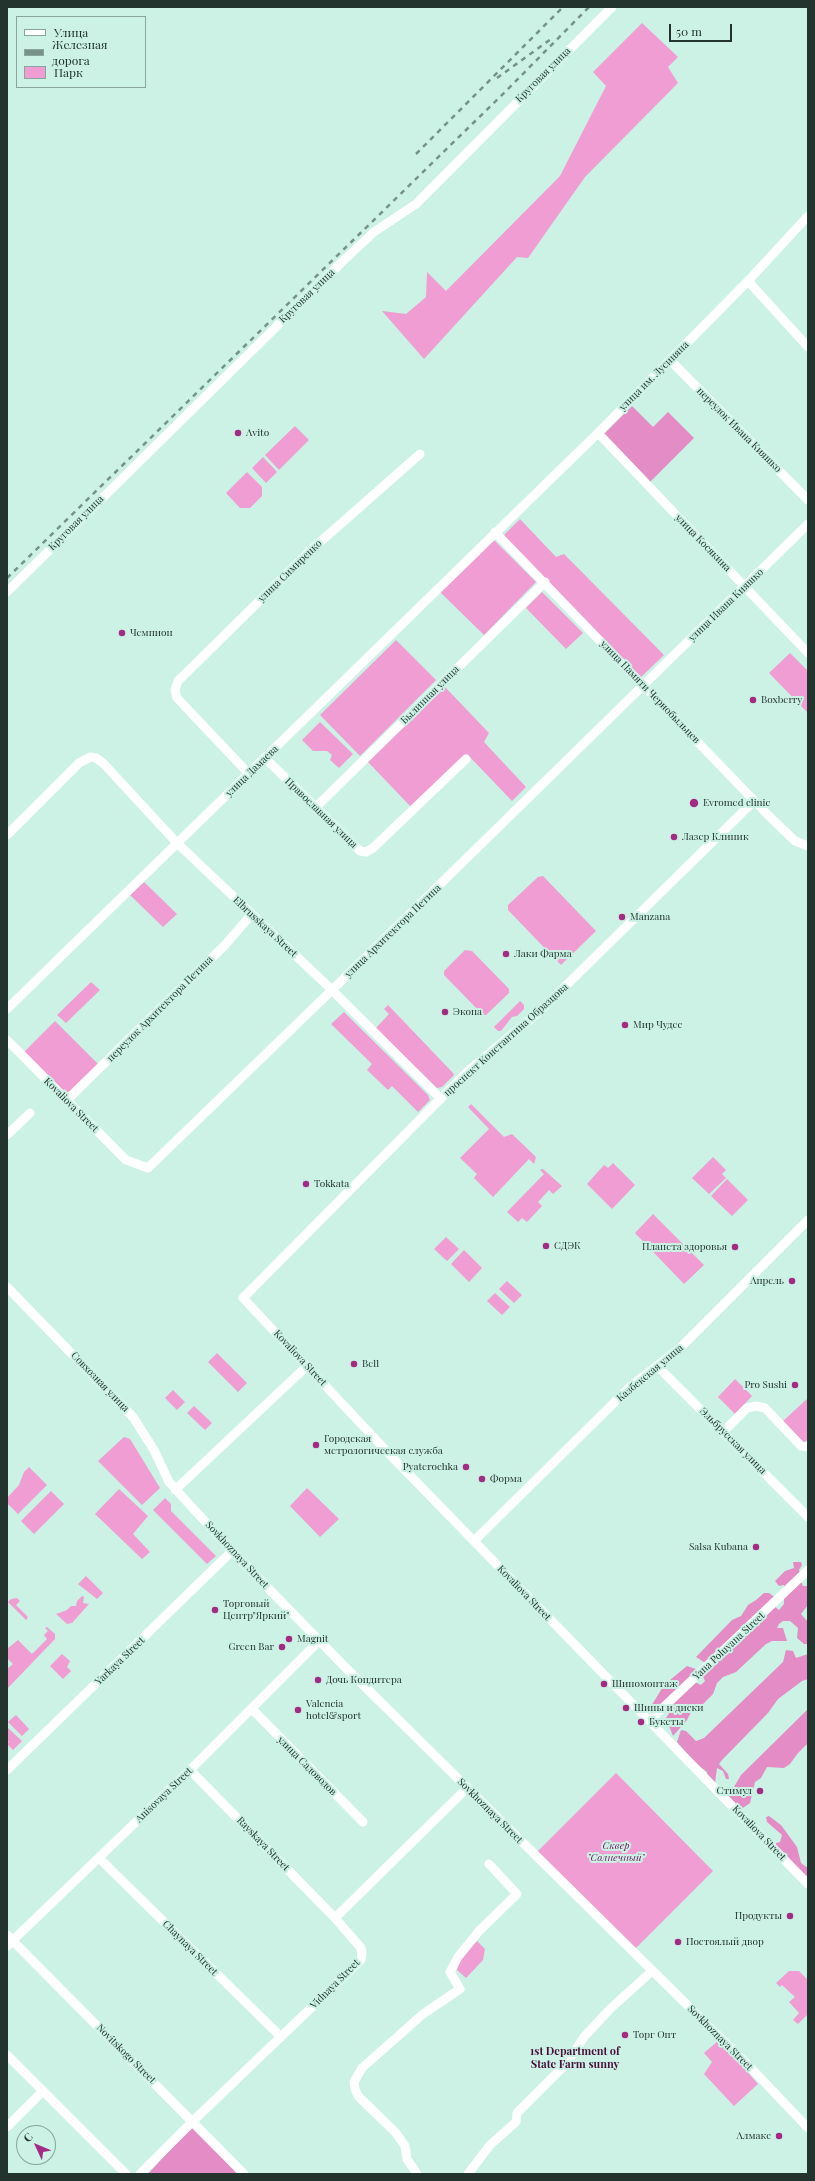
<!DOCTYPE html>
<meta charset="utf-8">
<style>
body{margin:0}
#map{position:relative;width:815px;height:2181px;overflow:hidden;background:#cbf2e5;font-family:"Playfair Display",serif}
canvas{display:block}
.frame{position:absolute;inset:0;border:8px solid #23332e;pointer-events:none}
.legend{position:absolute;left:16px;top:16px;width:130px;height:72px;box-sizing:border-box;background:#cbf2e5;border:1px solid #88a69c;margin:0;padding:5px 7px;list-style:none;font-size:12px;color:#23332e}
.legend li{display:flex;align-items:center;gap:8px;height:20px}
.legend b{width:20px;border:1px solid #88a69c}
.north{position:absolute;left:16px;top:2125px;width:40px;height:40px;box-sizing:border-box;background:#cbf2e5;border:1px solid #88a69c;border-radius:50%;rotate:314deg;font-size:11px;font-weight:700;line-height:16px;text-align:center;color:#23332e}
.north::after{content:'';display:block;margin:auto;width:14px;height:18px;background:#a32b83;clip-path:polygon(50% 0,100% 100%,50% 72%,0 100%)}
.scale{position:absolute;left:669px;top:24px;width:63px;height:18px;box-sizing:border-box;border:2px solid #23332e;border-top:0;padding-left:5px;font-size:12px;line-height:14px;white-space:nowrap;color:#23332e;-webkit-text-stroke:3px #cbf2e5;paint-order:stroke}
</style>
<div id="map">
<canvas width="815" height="2181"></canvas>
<div class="frame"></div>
<ul class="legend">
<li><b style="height:5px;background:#fff"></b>Улица</li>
<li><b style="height:5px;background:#779289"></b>Железная дорога</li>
<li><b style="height:11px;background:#ef9dd2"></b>Парк</li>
</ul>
<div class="north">С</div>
<div class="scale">50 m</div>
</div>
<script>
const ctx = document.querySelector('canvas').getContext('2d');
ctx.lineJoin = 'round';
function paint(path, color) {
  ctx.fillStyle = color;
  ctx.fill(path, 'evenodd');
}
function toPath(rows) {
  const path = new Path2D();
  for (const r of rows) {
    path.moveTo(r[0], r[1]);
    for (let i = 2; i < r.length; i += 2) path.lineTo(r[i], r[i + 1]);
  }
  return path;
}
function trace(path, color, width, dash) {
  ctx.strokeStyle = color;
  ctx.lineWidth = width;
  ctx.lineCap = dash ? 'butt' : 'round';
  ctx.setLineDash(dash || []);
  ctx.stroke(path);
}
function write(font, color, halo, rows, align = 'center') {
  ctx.font = font + ' "Playfair Display",serif';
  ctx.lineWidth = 4;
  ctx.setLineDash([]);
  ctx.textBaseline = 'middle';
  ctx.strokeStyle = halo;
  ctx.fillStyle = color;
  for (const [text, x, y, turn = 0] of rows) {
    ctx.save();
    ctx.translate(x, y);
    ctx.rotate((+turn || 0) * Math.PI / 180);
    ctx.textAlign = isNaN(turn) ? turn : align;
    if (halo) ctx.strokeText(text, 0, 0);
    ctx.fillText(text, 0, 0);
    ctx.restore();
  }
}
paint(toPath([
 [642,23,678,57,668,67,678,83,585,177,528,258,517,257,424,359,382,311,406,314,426,297,427,272,446,291,560,176,606,86,593,72],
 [295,426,309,440,279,470,265,455],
 [263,457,277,472,266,483,252,468],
 [247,472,262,487,262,496,250,508,240,508,226,493],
 [520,519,556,557,564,554,664,655,640,678,502,537],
 [493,539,536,582,484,635,440,592],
 [542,592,583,633,566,649,526,608],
 [396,640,436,680,360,756,320,715],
 [790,653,808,671,808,713,769,673],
 [445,687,489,733,484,742,526,787,512,801,467,754,411,807,368,762],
 [320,722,353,754,339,768,330,760,332,755,327,751,313,751,302,740],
 [543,876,596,931,561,965,508,910,508,905,538,877],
 [144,882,177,914,163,927,130,895],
 [465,950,472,951,509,989,509,993,486,1015,483,1015,444,975,444,971],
 [91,982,100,990,66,1023,57,1015],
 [520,1001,524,1005,524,1009,517,1016,512,1017,501,1031,498,1031,494,1027],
 [388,1005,453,1073,454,1075,442,1087,437,1088,376,1028,389,1014,384,1009],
 [344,1012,428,1095,430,1100,418,1112,392,1086,388,1090,367,1070,372,1064,331,1024],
 [55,1021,98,1064,66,1095,24,1052],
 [471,1104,504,1137,512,1134,536,1157,534,1164,529,1159,493,1197,474,1178,477,1174,460,1158,489,1129,468,1107],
 [713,1157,726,1170,722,1174,726,1178,709,1194,692,1178],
 [613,1163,635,1185,612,1209,587,1184,604,1165,608,1168],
 [543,1169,562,1186,553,1194,549,1190,538,1202,542,1206,527,1222,522,1218,518,1222,507,1212,544,1174,540,1170],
 [727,1179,748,1200,732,1216,711,1196],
 [653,1214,704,1265,684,1284,635,1233],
 [446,1237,459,1249,447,1261,434,1249],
 [464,1250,482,1268,469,1282,451,1264],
 [507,1281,522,1295,514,1303,499,1289],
 [495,1293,510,1307,502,1315,487,1301],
 [217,1353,247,1383,238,1392,208,1362],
 [735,1379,752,1396,735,1414,718,1397],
 [173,1390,185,1402,177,1410,165,1398],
 [808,1398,808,1439,804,1443,783,1421],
 [194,1406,212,1423,205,1430,187,1413],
 [124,1437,130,1439,160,1488,142,1505,98,1461],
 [29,1467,47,1485,18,1514,7,1503,7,1498,19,1485,24,1472],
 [307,1488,339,1519,320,1537,290,1506],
 [119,1489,148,1516,133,1534,150,1552,142,1559,95,1514],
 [51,1491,64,1504,34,1534,21,1521],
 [165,1498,171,1504,171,1511,216,1556,207,1564,153,1510],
 [86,1576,103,1593,97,1599,78,1584],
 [82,1596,84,1597,83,1603,89,1604,72,1623,67,1624,56,1614,67,1610,71,1606,76,1606,77,1601],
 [17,1598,20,1601,16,1605,28,1617,26,1620,8,1602,11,1599],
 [47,1627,55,1634,55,1639,7,1689,7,1669,13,1664,7,1658,7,1649,18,1640,32,1654,47,1639,44,1635,48,1631,45,1628],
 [62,1654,70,1661,67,1667,71,1671,63,1679,50,1666],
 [16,1715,29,1729,22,1736,8,1722],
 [7,1727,22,1741,13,1750,7,1744,9,1742,7,1740],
 [616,1773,713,1871,635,1949,537,1852],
 [477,1941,485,1949,483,1960,466,1978,457,1970,460,1959],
 [789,1971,799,1971,808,1980,808,2014,798,2024,793,2020,799,2013,789,2002,795,1997,782,1985,780,1987,776,1983],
 [719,2040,758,2084,734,2106,704,2074,712,2062,704,2053]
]), '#ef9dd2');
paint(toPath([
 [632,406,653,427,668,412,694,438,649,483,602,436],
 [793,1562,801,1562,802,1565,799,1570,801,1576,800,1579,803,1586,808,1586,808,1605,801,1614,808,1622,808,1644,804,1644,797,1638,798,1628,790,1621,783,1621,779,1624,777,1628,783,1628,787,1641,772,1641,766,1644,736,1672,723,1677,717,1683,713,1694,703,1704,693,1708,687,1720,673,1736,666,1718,670,1712,671,1703,656,1708,650,1708,664,1685,687,1666,696,1669,693,1681,701,1685,705,1681,700,1670,707,1664,696,1657,732,1620,741,1616,748,1605,756,1600,764,1593,769,1593,777,1599,773,1605,779,1610,784,1604,784,1585,779,1586,775,1581,785,1571,794,1568],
 [786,1650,793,1651,796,1658,808,1654,808,1679,802,1681,778,1699,768,1713,722,1760,719,1764,728,1774,729,1779,726,1779,723,1771,717,1768,715,1783,708,1777,707,1772,694,1762,677,1742,681,1730,686,1731,696,1741,704,1738,783,1662],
 [808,1709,808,1743,798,1753,790,1764,784,1768,767,1767,761,1778,755,1782,750,1803,740,1810,725,1796,723,1788,734,1787,741,1775],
 [769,1816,781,1825,797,1847,801,1863,808,1868,808,1881,776,1847,776,1843,780,1842,782,1835,767,1822,766,1817],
 [193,2128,239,2174,148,2174,189,2129]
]), '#e38cc5');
trace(toPath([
 [748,281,808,347],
 [670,360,808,500],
 [598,433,808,653],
 [495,532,768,815,795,841,808,846],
 [7,592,345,259,374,232,416,204,612,7],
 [265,758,360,851,366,852,373,848,466,759],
 [249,774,177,698,175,690,178,681,311,550,420,454],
 [754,801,539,1012,468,1071,243,1298,394,1459,808,1884],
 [315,808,545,582],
 [7,835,79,763,90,757,96,758,103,763,177,843,332,990,441,1099],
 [7,1009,598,433,748,281,808,216],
 [7,1040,126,1160,148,1168,332,990,808,524],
 [66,1101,225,945,251,915],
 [7,1135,30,1113],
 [7,1287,133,1417,154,1450,169,1482,232,1551,344,1666,751,2068,808,2128],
 [657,1366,808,1517],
 [723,1432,747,1408,756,1406,765,1408,801,1446,808,1447],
 [175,1490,307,1366],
 [474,1541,632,1385,680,1348,808,1220],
 [252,1709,363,1822],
 [649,1721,808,1570],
 [7,1770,232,1551],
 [99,1858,281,2037],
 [335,1918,467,1788],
 [7,1935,244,2174],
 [7,1946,190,1770,319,1641],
 [7,2055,126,2174],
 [7,2127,43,2091],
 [140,2174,192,2122,361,1960,362,1954,361,1948,335,1918,190,1770],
 [417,2174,407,2159,405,2146,396,2133,358,2096,355,2089,354,2082,362,2068,423,2014,460,1989,450,1972,458,1957,479,1931,517,1894,489,1864],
 [468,2174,490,2145,516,2122,517,2113,567,2063,584,2037,610,2009,652,1971]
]), '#fff', 9);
trace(toPath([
 [497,78,551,39],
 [416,154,563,7],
 [7,578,506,91,589,7]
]), '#779289', 2.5, [5, 5]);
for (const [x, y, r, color] of [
 [238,433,4,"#a32b83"],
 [122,633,4,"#a32b83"],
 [753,700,4,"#a32b83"],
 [694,803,5,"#a32b83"],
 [674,837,4,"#a32b83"],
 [622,917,4,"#a32b83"],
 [506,954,4,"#a32b83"],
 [445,1012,4,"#a32b83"],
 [625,1025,4,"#a32b83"],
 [306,1184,4,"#a32b83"],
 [546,1246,4,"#a32b83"],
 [735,1247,4,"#a32b83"],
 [792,1281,4,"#a32b83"],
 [354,1364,4,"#a32b83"],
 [795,1385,4,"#a32b83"],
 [316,1445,4,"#a32b83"],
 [466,1467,4,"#a32b83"],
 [482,1479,4,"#a32b83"],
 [756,1547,4,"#a32b83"],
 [215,1610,4,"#a32b83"],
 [289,1639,4,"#a32b83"],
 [282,1647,4,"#a32b83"],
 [318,1680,4,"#a32b83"],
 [604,1684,4,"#a32b83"],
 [626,1708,4,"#a32b83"],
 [298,1710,4,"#a32b83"],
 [641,1722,4,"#a32b83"],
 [760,1791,4,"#a32b83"],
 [790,1916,4,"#a32b83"],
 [678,1942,4,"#a32b83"],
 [625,2035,4,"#a32b83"],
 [779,2136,4,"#a32b83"]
]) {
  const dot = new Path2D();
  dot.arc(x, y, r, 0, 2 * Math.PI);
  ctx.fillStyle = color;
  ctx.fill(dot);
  trace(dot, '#cbf2e5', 1.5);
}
write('10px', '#23332e', '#cbf2e5', [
 ["Круговая улица",543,75,-45],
 ["Круговая улица",307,296,-44],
 ["улица им. Лусиняна",654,376,-45],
 ["переулок Ивана Кияшко",739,430,45],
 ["Круговая улица",76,523,-45],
 ["улица Косякина",703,543,46],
 ["улица Симиренко",290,571,-44],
 ["улица Ивана Кияшко",726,605,-44],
 ["улица Памяти Чернобыльцев",650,692,46],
 ["Былинная улица",430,695,-45],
 ["улица Дамаева",252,771,-44],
 ["Православная улица",321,813,44],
 ["Elbrusskaya Street",265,927,43],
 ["улица Архитектора Петина",393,931,-44],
 ["переулок Архитектора Петина",160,1009,-45],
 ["проспект Константина Образцова",506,1040,-42],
 ["Kovaliova Street",71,1105,45],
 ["Kovaliova Street",300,1358,47],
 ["Казбекская улица",650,1373,-40],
 ["Совхозная улица",100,1382,46],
 ["Эльбрусская улица",733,1441,45],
 ["Sovkhoznaya Street",237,1555,47],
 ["Kovaliova Street",524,1593,46],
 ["Yana Poluyana Street",729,1646,-43],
 ["Yarkaya Street",120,1661,-44],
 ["улица Садоводов",307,1766,45],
 ["Anisovaya Street",164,1795,-44],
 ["Sovkhoznaya Street",490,1811,45],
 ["Kovaliova Street",759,1833,46],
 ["Rayskaya Street",263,1844,46],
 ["Chaynaya Street",190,1948,45],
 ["Vidnaya Street",335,1984,-45],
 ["Sovkhoznaya Street",720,2038,45],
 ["Novitskogo Street",126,2054,45]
]);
write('10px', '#23332e', '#cbf2e5', [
 ["Avito",246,433],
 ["Чемпион",130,633],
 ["Boxberry",761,700],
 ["Evromed clinic",703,803],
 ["Лазер Клиник",682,837],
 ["Manzana",630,917],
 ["Лаки Фарма",514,954],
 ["Экона",453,1012],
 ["Мир Чудес",633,1025],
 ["Tokkata",314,1184],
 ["СДЭК",554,1246],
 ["Планета здоровья",727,1247,"right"],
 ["Апрель",784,1281,"right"],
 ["Bell",362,1364],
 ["Pro Sushi",787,1385,"right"],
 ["Городская",324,1439],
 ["метрологическая служба",324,1451],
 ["Pyaterochka",458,1467,"right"],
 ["Форма",490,1479],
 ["Salsa Kubana",748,1547,"right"],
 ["Торговый",223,1604],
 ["Центр\"Яркий\"",223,1616],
 ["Magnit",297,1639],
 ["Green Bar",274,1647,"right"],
 ["Дочь Кондитера",326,1680],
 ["Шиномонтаж",612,1684],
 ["Valencia",306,1704],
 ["hotel&sport",306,1716],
 ["Шины и диски",634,1708],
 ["Букеты",649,1722],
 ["Стимул",752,1791,"right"],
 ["Продукты",782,1916,"right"],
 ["Постоялый двор",686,1942],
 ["Торг Опт",633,2035],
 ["Алмакс",771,2136,"right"]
], 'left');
write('italic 10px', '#760c5c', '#cbf2e5', [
 ["Сквер",616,1846],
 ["\"Солнечный\"",616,1858]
]);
write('bold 11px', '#480f39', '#cbf2e5', [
 ["1st Department of",575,2052],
 ["State Farm sunny",575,2065]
]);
</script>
